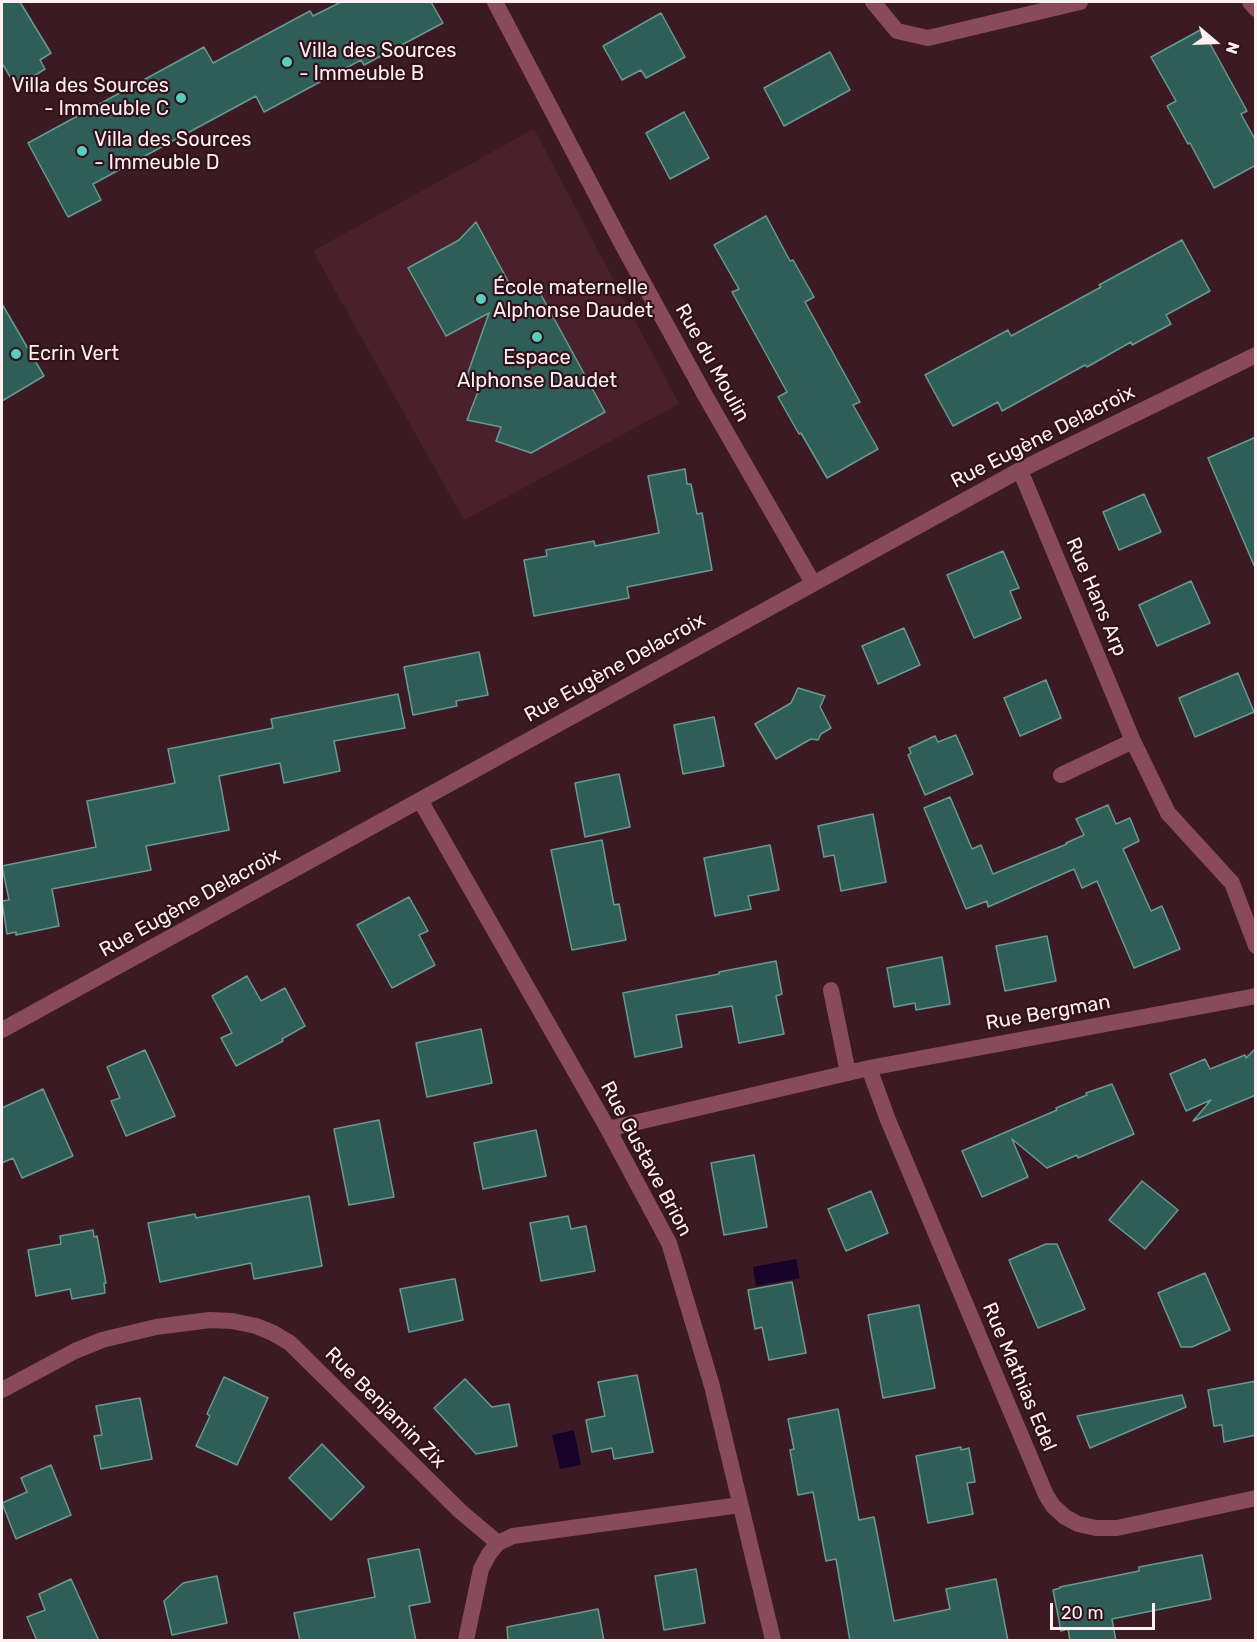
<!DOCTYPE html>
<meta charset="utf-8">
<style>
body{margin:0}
#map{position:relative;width:1257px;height:1642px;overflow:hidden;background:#3c1a24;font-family:Rubik,sans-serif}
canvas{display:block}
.frame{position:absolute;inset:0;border:3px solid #feeff2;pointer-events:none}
.north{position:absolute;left:1185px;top:12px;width:60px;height:60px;-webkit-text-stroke:4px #31111a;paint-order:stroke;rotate:109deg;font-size:16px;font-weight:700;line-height:24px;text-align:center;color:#feeff2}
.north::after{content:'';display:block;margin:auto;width:21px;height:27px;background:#feeff2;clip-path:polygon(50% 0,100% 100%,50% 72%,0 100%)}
.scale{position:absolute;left:1050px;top:1603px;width:105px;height:27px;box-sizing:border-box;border:3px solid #feeff2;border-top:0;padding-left:8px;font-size:18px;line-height:21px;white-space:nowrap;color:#feeff2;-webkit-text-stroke:4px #31111a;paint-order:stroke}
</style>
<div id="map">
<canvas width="1257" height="1642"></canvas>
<div class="frame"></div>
<div class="north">N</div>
<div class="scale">20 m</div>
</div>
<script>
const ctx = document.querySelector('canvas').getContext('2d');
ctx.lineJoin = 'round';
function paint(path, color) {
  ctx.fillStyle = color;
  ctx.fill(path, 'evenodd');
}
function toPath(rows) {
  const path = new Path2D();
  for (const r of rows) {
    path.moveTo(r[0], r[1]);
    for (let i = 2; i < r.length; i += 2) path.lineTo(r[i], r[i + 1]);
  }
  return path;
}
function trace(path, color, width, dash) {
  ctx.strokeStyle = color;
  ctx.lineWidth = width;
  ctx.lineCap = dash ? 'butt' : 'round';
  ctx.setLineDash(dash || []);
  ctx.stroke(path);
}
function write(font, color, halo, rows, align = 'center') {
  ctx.font = font + ' Rubik,sans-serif';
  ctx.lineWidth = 4.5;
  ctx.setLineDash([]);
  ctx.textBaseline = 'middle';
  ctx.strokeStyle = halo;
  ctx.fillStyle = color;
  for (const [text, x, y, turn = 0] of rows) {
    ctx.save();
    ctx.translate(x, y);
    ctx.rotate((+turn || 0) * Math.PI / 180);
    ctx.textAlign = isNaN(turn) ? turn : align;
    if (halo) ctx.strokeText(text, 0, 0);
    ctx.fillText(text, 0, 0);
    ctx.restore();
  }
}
paint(toPath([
 [534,129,679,404,464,520,313,251]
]), '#4a202c');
paint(toPath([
 [796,1259,800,1278,756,1286,753,1267],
 [574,1430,581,1465,560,1469,552,1435]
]), '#17022a');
const building = toPath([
 [2,2,20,2,51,53,40,60,45,69,16,87,2,63,2,2],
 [341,2,431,2,443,23,364,65,361,60,264,112,256,96,93,184,101,200,68,217,28,143,204,47,213,63,310,11,313,16,341,2],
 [661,13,685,57,646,78,641,70,622,80,603,46,661,13],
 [1202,29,1247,111,1241,114,1256,141,1256,165,1214,188,1190,143,1188,144,1167,106,1176,101,1151,57,1202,29],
 [830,52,850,90,784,126,764,88,830,52],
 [684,112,709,158,670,179,646,133,684,112],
 [766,216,790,261,793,260,814,297,805,302,860,402,853,405,878,449,827,478,801,433,799,434,778,397,787,392,732,292,739,289,714,245,766,216],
 [476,222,514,292,539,291,605,412,531,453,496,441,501,427,467,420,479,389,464,384,489,313,446,336,408,268,459,240,476,222],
 [1182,240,1210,291,1166,315,1171,324,1132,345,1131,342,1087,367,1085,365,1002,411,998,402,953,426,925,375,1008,330,1011,336,1101,287,1099,285,1182,240],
 [2,304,44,376,2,401,2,304],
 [1256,437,1256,570,1208,458,1256,437],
 [685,469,687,484,691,484,697,514,702,513,712,570,627,587,629,598,534,616,524,560,547,556,546,550,594,541,595,546,659,533,648,476,685,469],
 [1144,494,1161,532,1119,550,1103,512,1144,494],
 [1003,551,1019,588,1010,591,1021,618,974,638,947,575,1003,551],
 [1191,581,1210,623,1157,646,1139,605,1191,581],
 [904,628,920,665,878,684,862,646,904,628],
 [479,652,488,695,456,701,457,706,413,715,404,667,479,652],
 [1238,673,1254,712,1195,737,1179,698,1238,673],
 [1046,680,1061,718,1020,736,1004,698,1046,680],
 [798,688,825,696,820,707,831,728,821,734,818,740,811,739,776,759,755,724,791,703,798,688],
 [398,694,405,728,334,741,340,771,284,783,280,763,219,776,229,830,146,846,151,870,52,889,59,926,16,935,16,932,7,934,2,901,9,900,2,866,96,847,87,801,175,783,168,749,273,728,271,719,398,694],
 [714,717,724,766,683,774,674,725,714,717],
 [956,735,973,774,925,795,908,755,911,753,909,748,935,736,938,742,956,735],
 [619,774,630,827,585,837,575,783,619,774],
 [950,797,972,849,981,845,993,874,1067,844,1066,843,1084,835,1076,819,1108,805,1116,824,1130,818,1139,841,1123,849,1151,911,1162,906,1180,949,1134,968,1097,881,1082,888,1074,869,988,907,987,901,966,909,924,808,950,797],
 [873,814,886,882,841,891,834,855,824,857,818,826,873,814],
 [602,840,614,905,619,904,626,940,572,950,551,850,602,840],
 [770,845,779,890,748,896,751,909,715,916,704,858,770,845],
 [409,897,428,931,419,935,435,965,392,988,357,925,409,897],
 [1047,936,1056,981,1005,991,996,946,1047,936],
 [942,957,950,1004,916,1010,915,1003,894,1007,887,968,942,957],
 [776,961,782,994,776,996,784,1034,739,1043,732,1006,676,1015,682,1047,635,1057,623,993,719,974,719,972,776,961],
 [247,976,261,1001,285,988,305,1026,282,1039,283,1041,236,1066,221,1038,232,1033,212,996,247,976],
 [481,1029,492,1083,427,1097,416,1043,481,1029],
 [1256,1048,1256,1095,1193,1121,1211,1100,1186,1111,1170,1074,1205,1059,1210,1069,1245,1055,1246,1058,1256,1048],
 [145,1050,175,1116,126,1136,111,1101,120,1098,107,1067,145,1050],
 [1112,1084,1134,1134,1078,1158,1077,1155,1047,1168,1012,1139,1028,1177,982,1197,962,1151,1057,1110,1056,1108,1087,1095,1086,1093,1112,1084],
 [43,1089,73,1156,22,1178,13,1158,2,1163,2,1108,43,1089],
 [379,1120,394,1197,349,1205,334,1129,379,1120],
 [536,1130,546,1176,483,1189,474,1143,536,1130],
 [754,1155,767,1227,724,1235,711,1163,754,1155],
 [1142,1181,1178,1210,1145,1249,1109,1220,1142,1181],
 [871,1191,888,1233,846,1251,828,1209,871,1191],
 [309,1196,322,1266,254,1279,251,1263,160,1282,148,1223,195,1214,196,1218,309,1196],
 [568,1216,571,1229,586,1226,595,1271,541,1281,530,1223,568,1216],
 [93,1230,94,1237,97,1236,106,1283,104,1283,105,1293,72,1299,70,1289,36,1296,28,1250,61,1244,60,1236,93,1230],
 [1046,1244,1057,1244,1085,1309,1038,1328,1009,1260,1046,1244],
 [1205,1273,1230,1330,1192,1347,1181,1347,1158,1293,1205,1273],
 [453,1279,455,1279,463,1320,409,1332,400,1289,453,1279],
 [792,1282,806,1353,769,1360,762,1327,755,1329,748,1290,792,1282],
 [919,1305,935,1388,883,1398,868,1315,919,1305],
 [637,1375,653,1452,614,1459,612,1448,592,1452,586,1420,605,1416,598,1382,637,1375],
 [224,1377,268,1398,237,1465,196,1446,210,1416,207,1414,224,1377],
 [465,1379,492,1407,509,1404,517,1446,476,1454,434,1408,465,1379],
 [1256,1381,1256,1435,1224,1442,1222,1425,1214,1426,1208,1390,1256,1381],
 [1182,1395,1186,1407,1090,1448,1077,1416,1182,1395],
 [140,1398,152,1459,101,1469,94,1436,102,1435,96,1406,140,1398],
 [838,1409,859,1520,874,1517,894,1621,950,1609,946,1589,996,1579,1008,1641,850,1641,836,1559,826,1561,813,1492,798,1495,790,1450,794,1449,788,1419,838,1409],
 [322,1444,364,1487,331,1520,289,1478,322,1444],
 [961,1447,961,1450,969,1448,975,1482,967,1483,973,1514,928,1523,916,1456,961,1447],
 [51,1465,71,1515,16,1539,2,1503,27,1492,21,1478,51,1465],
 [419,1549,430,1602,409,1606,416,1641,300,1641,294,1613,375,1597,368,1559,419,1549],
 [1202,1555,1211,1599,1112,1619,1116,1641,1070,1641,1068,1629,1061,1631,1053,1590,1060,1588,1060,1587,1139,1571,1139,1567,1202,1555],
 [696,1569,705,1623,664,1630,655,1576,696,1569],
 [217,1576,227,1623,172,1635,164,1601,183,1583,217,1576],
 [71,1579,99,1641,37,1641,27,1617,45,1610,39,1594,71,1579],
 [598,1609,604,1641,508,1641,507,1627,598,1609]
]);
paint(building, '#2e5e57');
trace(building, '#699a92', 1.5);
trace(toPath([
 [495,2,622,244,706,397,813,583],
 [873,2,897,31,928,38,1080,2],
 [1250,2,1256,9],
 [1020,470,1133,741,1168,813,1232,883,1256,946],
 [1061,775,1133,741],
 [420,800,608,1129,669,1243,712,1386,773,1640],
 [831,990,848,1073],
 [2,1030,1020,470,1256,355],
 [869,1068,888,1120,1046,1495,1053,1506,1065,1517,1078,1524,1096,1528,1117,1528,1256,1498],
 [608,1129,869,1068,1256,996],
 [2,1390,75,1351,102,1340,156,1327,210,1320,232,1321,256,1326,273,1333,290,1343,460,1511,498,1543,513,1536,740,1505],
 [466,1640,481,1569,489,1554,498,1543]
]), '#894a5b', 16);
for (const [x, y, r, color] of [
 [287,62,6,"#58cebf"],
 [181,98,6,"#58cebf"],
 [82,151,6,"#58cebf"],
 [481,299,6,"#58cebf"],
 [537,337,6,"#58cebf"],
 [16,354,6,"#58cebf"]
]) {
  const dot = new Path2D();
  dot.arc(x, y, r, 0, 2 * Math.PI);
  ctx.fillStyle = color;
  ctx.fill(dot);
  trace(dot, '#31111a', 2);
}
write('20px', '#feeff2', '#31111a', [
 ["Villa des Sources",299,51],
 ["- Immeuble B",299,74],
 ["Villa des Sources",169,86,"right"],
 ["- Immeuble C",169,109,"right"],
 ["Villa des Sources",94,140],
 ["- Immeuble D",94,163],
 ["École maternelle",493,288],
 ["Alphonse Daudet",493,311],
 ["Ecrin Vert",28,354],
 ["Espace",537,358,"center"],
 ["Alphonse Daudet",537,381,"center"]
], 'left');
write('20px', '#feeff2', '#31111a', [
 ["Rue du Moulin",712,363,61],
 ["Rue Eugène Delacroix",1043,437,-27],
 ["Rue Hans Arp",1096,597,67],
 ["Rue Eugène Delacroix",615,668,-29],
 ["Rue Eugène Delacroix",190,903,-29],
 ["Rue Bergman",1048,1013,-10],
 ["Rue Gustave Brion",646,1159,62],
 ["Rue Mathias Edel",1019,1377,67],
 ["Rue Benjamin Zix",385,1408,45]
]);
</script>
